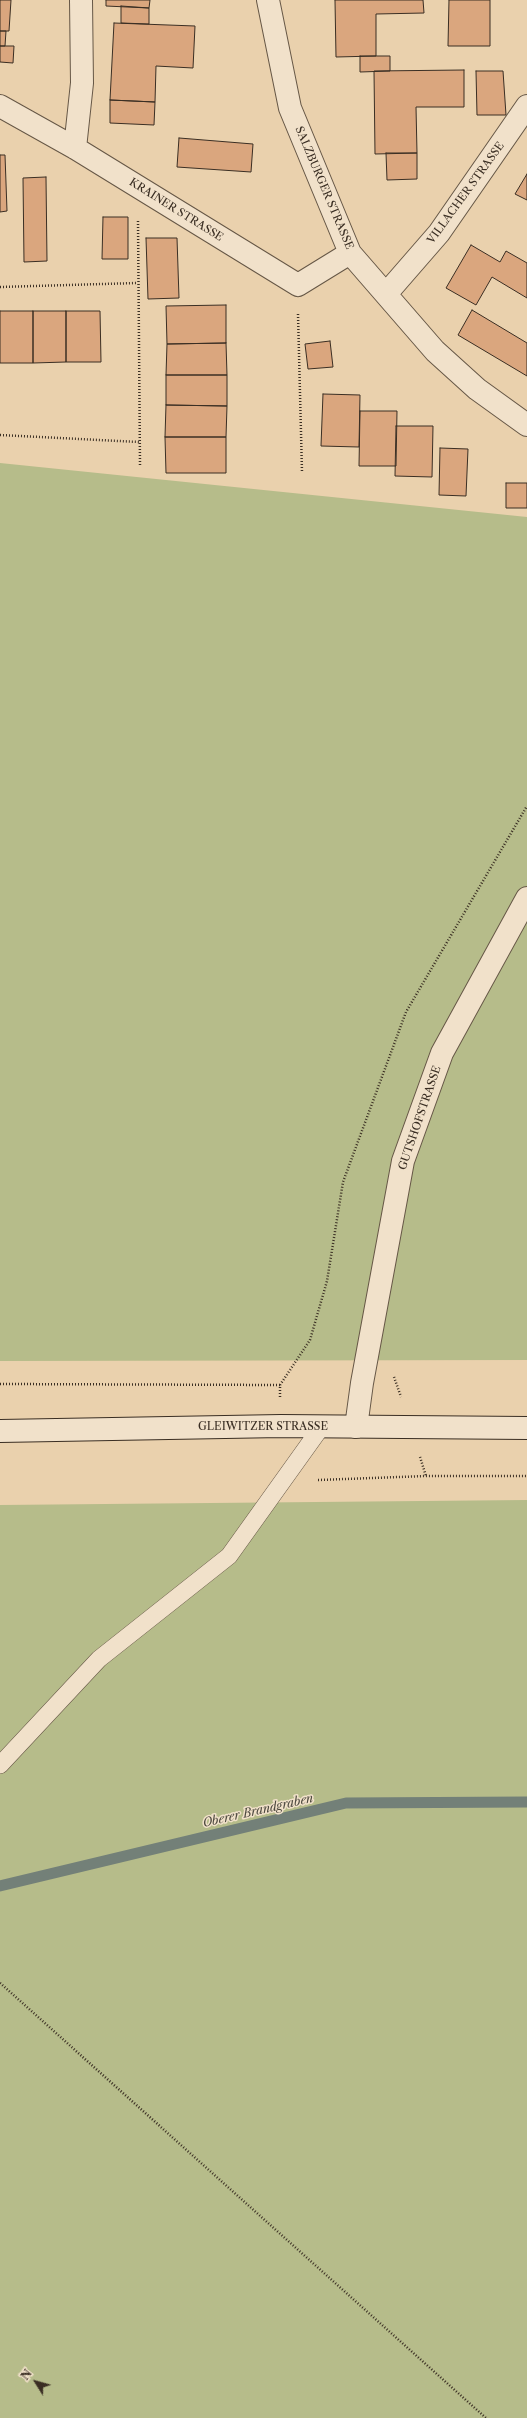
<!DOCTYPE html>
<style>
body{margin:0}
#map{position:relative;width:527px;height:2418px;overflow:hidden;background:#ead1ad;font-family:"Libre Caslon Text",serif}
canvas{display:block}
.north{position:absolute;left:16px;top:2362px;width:40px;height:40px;-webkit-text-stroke:3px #f1e1ca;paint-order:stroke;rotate:307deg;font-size:11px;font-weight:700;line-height:16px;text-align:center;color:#3a2e23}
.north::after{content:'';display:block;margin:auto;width:14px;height:18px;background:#3a2e23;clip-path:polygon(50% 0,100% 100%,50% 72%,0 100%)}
</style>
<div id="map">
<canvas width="527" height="2418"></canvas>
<div class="north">N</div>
</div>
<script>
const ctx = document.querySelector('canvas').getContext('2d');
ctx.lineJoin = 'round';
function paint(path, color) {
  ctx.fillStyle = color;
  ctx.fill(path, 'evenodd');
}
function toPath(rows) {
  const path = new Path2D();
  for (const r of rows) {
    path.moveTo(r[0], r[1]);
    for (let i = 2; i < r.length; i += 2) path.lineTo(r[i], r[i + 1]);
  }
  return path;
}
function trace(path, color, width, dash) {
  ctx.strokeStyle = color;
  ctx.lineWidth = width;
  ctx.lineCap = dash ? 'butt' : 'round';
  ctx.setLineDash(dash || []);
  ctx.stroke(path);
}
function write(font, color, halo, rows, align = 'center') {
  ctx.font = font + ' "Libre Caslon Text",serif';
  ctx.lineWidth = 3;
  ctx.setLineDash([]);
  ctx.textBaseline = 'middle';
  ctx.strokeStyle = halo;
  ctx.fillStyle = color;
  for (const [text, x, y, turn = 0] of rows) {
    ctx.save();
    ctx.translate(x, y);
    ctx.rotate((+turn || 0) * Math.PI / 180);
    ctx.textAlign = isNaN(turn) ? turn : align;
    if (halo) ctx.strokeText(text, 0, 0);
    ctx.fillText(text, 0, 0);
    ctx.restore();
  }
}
paint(toPath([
 [0,463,527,517,527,1360,0,1361],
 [527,1500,527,2418,0,2418,0,1505]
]), '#b6bc8a');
trace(toPath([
 [0,1886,346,1803,527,1802]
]), '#738078', 11);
const building = toPath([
 [0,0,11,0,9,31,0,31,0,0],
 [106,0,150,0,149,8,106,6,106,0],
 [335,0,423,0,424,13,376,14,376,56,336,57,335,0],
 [449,0,490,0,490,46,448,46,449,0],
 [121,6,149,8,149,24,121,23,121,6],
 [114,23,195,26,193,68,156,66,155,102,110,100,114,23],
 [0,31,6,31,5,46,0,46,0,31],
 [0,46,14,46,13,63,0,62,0,46],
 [360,56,390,56,390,71,360,72,360,56],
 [464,70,464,107,416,107,417,153,375,154,374,71,464,70],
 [476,71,503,71,506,115,477,115,476,71],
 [110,100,155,102,154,125,110,123,110,100],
 [179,138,253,144,251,172,177,167,179,138],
 [386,153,417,153,417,179,387,180,386,153],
 [0,155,5,155,7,211,0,212,0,155],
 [527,174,527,200,515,194,527,174],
 [46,177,47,261,24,262,23,178,46,177],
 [103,217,128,217,128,259,102,259,103,217],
 [146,238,177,238,179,298,148,299,146,238],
 [471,245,500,262,506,251,527,263,527,298,492,277,476,305,446,288,471,245],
 [226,305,226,343,167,344,166,306,226,305],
 [472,310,527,343,527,376,458,335,472,310],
 [0,311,33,311,33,363,0,363,0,311],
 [33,311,66,311,66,362,33,363,33,311],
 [66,311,100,311,101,362,66,362,66,311],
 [330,341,333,367,308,369,305,344,330,341],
 [226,343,227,375,166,375,167,344,226,343],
 [166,375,227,375,227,406,166,405,166,375],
 [323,394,360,395,359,447,321,446,323,394],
 [166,405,227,406,226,437,165,437,166,405],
 [360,411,397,411,396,466,359,466,360,411],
 [396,426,433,426,432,477,395,476,396,426],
 [165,437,226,437,226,473,166,473,165,437],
 [440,448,468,449,466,496,439,495,440,448],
 [506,483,527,483,527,508,506,508,506,483]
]);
paint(building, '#daa67e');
trace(building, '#3a2e23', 1);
const service = toPath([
 [0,1765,99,1659,229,1556,322,1426]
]);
const minor = toPath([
 [268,0,290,108,350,253,435,351,477,389,527,425],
 [0,106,75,148,298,285,350,253],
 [75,148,82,83,81,0],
 [386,294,439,233,527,106]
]);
const tertiary = toPath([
 [356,1427,362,1383,403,1161,442,1053,527,898]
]);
const secondary = toPath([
 [0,1431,281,1426,527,1428]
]);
trace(service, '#665746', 18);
trace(minor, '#665746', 24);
trace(tertiary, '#665746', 24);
trace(secondary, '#3a2e23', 24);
trace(toPath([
 [138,221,140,465],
 [0,287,137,283],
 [298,314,302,472],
 [0,435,139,442],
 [394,1377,401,1397],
 [0,1384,280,1385],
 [280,1397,280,1385,310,1340,327,1281,343,1182,406,1012,527,806],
 [420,1457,426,1476],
 [318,1480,426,1476,527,1476],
 [0,1983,486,2418]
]), '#3a2e23', 2.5, [1, 2]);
trace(service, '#f1e1ca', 17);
trace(minor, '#f1e1ca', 22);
trace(tertiary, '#f1e1ca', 22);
trace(secondary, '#f1e1ca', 22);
write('11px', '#3a2e23', '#f1e1ca', [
 ["SALZBURGER STRASSE",324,188,67],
 ["VILLACHER STRASSE",466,193,-54],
 ["KRAINER STRASSE",176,210,32],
 ["GUTSHOFSTRASSE",420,1118,-71],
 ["GLEIWITZER STRASSE",263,1427]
]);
write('italic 12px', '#4d493f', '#f1e1ca', [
 ["Oberer Brandgraben",258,1811,-13]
]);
</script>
